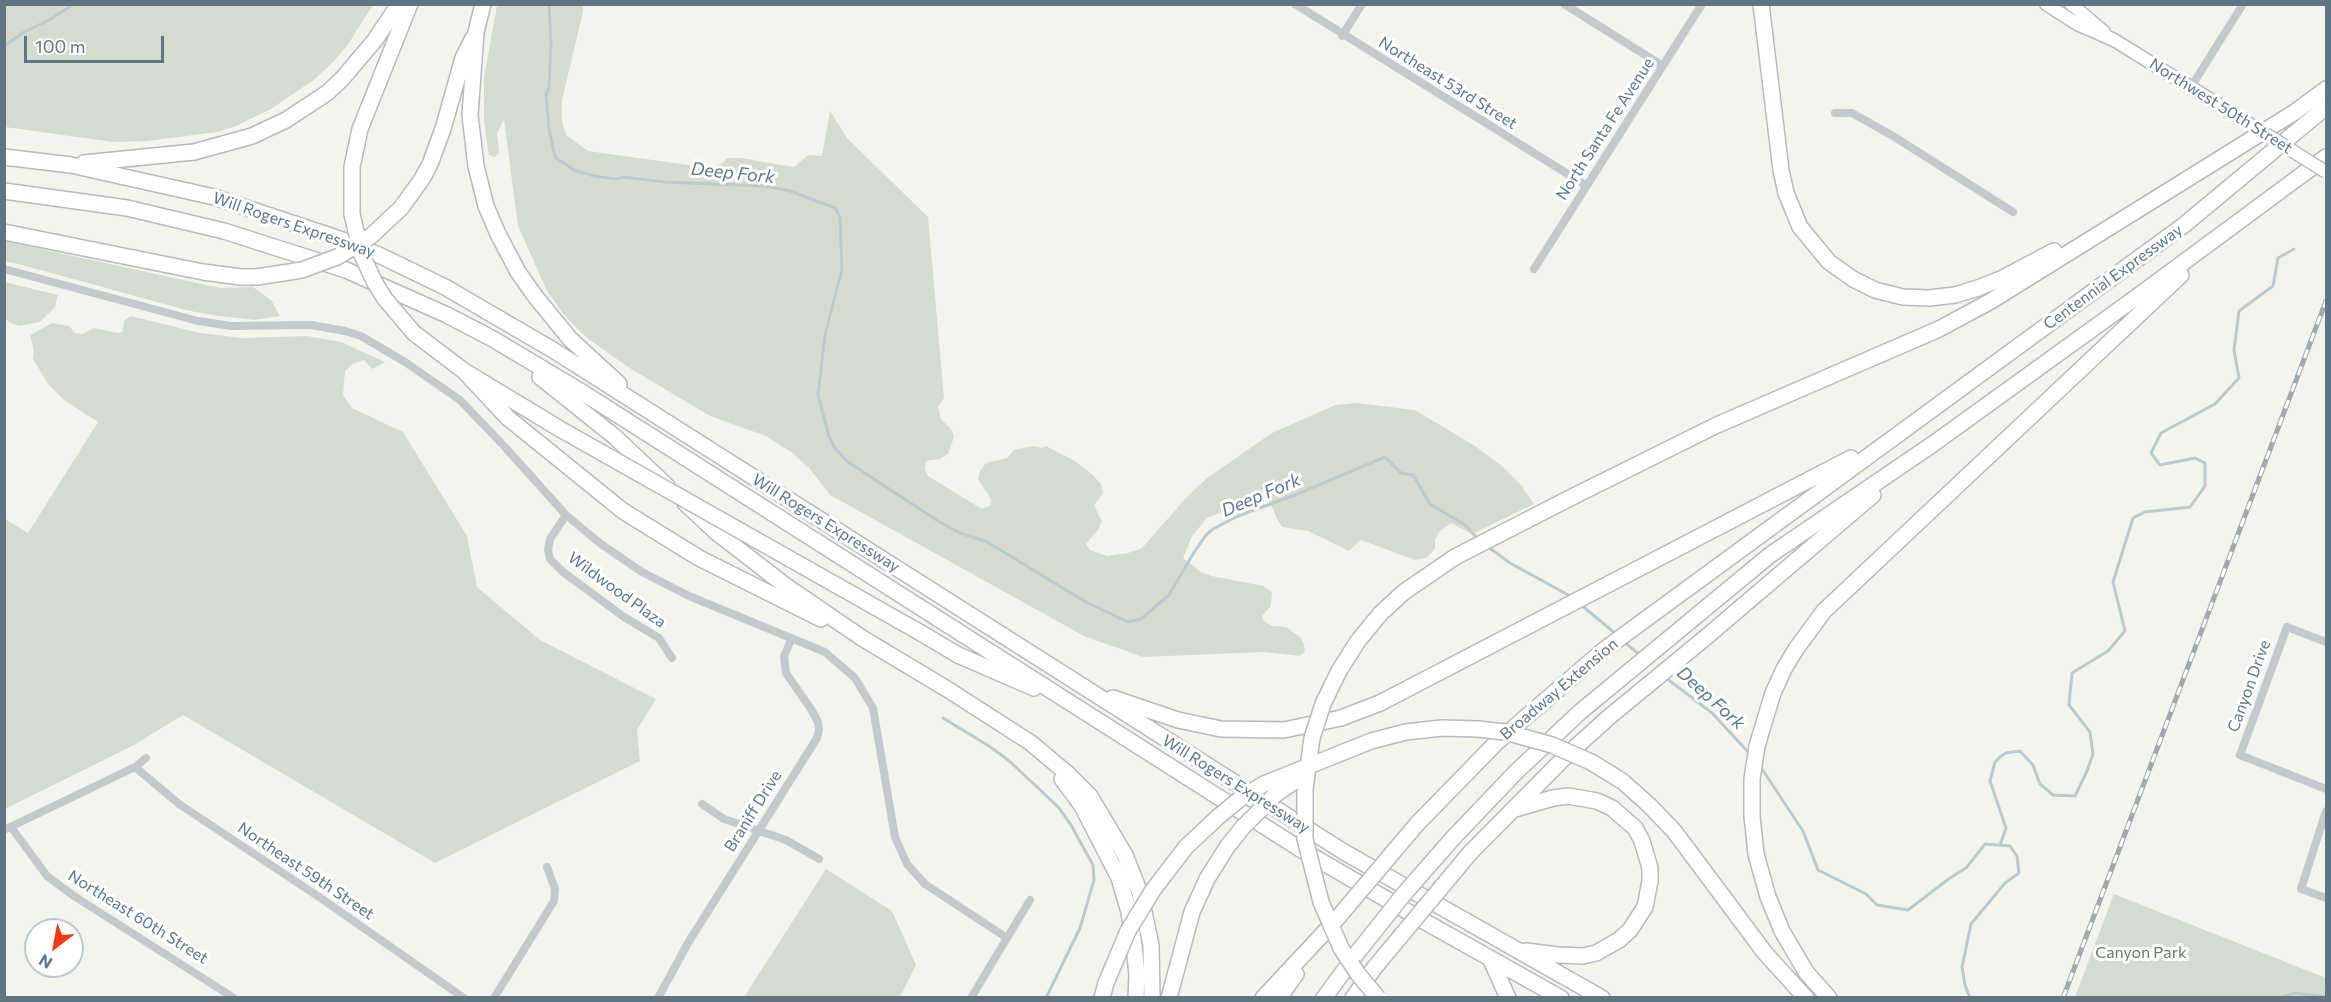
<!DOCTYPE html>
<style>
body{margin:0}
#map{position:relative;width:2331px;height:1002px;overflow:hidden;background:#f4f4ef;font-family:Commissioner,sans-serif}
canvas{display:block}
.frame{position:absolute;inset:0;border:6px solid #607583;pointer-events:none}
.north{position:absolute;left:24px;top:918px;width:60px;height:60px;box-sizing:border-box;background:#fff;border:2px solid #bfc8cd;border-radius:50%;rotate:212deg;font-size:16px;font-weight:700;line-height:24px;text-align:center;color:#607583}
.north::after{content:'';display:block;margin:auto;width:21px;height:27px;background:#f4380f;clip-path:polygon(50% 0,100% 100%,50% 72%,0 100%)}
.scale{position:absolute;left:24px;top:36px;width:140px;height:27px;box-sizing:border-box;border:3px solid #607583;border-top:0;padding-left:8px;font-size:18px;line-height:21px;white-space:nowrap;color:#607583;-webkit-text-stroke:4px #fff;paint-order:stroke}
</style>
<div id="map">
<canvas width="2331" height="1002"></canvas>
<div class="frame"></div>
<div class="north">N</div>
<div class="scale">100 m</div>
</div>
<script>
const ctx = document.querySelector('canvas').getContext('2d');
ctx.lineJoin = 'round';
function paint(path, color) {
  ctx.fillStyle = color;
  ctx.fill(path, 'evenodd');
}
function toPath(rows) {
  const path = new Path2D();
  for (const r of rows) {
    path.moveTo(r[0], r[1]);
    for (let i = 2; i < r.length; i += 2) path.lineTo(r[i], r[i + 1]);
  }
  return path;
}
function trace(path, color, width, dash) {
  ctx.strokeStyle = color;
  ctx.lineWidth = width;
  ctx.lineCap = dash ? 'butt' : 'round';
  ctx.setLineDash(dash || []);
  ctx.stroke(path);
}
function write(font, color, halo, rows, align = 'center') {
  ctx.font = font + ' Commissioner,sans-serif';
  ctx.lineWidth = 6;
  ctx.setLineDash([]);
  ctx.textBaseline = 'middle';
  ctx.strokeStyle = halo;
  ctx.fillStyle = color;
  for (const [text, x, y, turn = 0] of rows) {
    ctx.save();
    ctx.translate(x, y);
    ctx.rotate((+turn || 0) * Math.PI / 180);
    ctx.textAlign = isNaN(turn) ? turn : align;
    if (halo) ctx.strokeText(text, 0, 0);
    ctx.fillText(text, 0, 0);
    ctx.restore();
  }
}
paint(toPath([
 [5,4,373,4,373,5,347,46,333,62,315,79,271,109,236,126,217,132,147,141,113,142,5,127],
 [497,5,583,5,583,12,562,100,562,121,566,135,588,151,710,168,723,163,727,158,741,158,794,167,808,155,822,156,830,111,847,138,928,217,944,398,938,407,941,419,952,430,954,437,948,454,940,459,926,461,925,469,928,476,982,509,989,506,992,501,978,479,980,471,986,463,1007,458,1014,450,1032,446,1042,448,1046,446,1075,461,1092,474,1101,484,1103,493,1094,506,1102,521,1098,530,1086,544,1090,550,1107,556,1128,553,1142,548,1186,498,1207,478,1272,433,1335,405,1357,403,1415,410,1475,446,1502,466,1521,485,1534,504,1472,534,1451,523,1439,532,1435,540,1435,549,1426,558,1415,560,1361,540,1349,551,1308,531,1282,527,1276,517,1269,499,1236,507,1207,518,1192,536,1183,558,1201,572,1212,576,1263,586,1272,592,1271,606,1262,616,1264,621,1272,626,1286,627,1300,637,1304,644,1305,652,1300,656,1264,652,1143,657,1084,636,830,495,809,468,791,452,766,436,710,416,628,367,587,338,565,316,547,291,518,226,504,120,497,133,499,152,495,157,489,155,484,122,484,78],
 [4,241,220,288,253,287,271,300,280,316,255,320,219,316,190,311,22,265,5,261],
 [5,282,58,295,55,307,40,322,19,326,11,323,5,319],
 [130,316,200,333,242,338,307,336,341,342,385,362,372,369,364,360,353,364,345,371,343,395,352,408,403,432,467,536,477,587,540,640,656,699,637,730,640,761,435,863,183,715,134,745,5,809,5,519,28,533,98,422,64,400,48,384,33,359,34,350,30,335,52,323,69,326,75,333,82,334,94,328,118,333,123,331,124,321],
 [826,869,892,911,916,965,900,997,744,997],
 [2114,894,2326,978,2326,997,2075,997]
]), '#d5dccf');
trace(toPath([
 [549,4,551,43,549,87,546,95,549,129,555,157,574,170,594,176,616,179,624,177,664,182,765,186,790,191,835,208,840,217,842,269,825,335,818,395,829,436,834,447,848,462,938,521,960,533,987,542,1086,602,1128,622,1141,619,1169,595,1193,554,1206,535,1213,529,1238,516,1295,495,1385,457,1401,473,1413,475,1430,504,1465,525,1478,539],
 [4,46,24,32,49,20,74,4],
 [1488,547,1510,563,1572,597],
 [1580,604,1616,634],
 [1623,641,1641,656],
 [1666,678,1712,713,1750,754],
 [943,718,989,746,1008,760,1035,785,1059,808,1071,825,1093,865,1094,880,1080,928,1046,998],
 [1760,766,1803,831,1818,870,1866,894,1877,905,1908,910,1950,878,1966,868,1985,844,2010,846,2017,856,2019,873,2005,883,1971,924,1962,967,1965,985,1970,998],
 [2000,845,2006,828,1990,781,1995,762,2001,756,2006,753,2020,751,2033,765,2040,784,2053,795,2075,796,2087,771,2093,754,2090,732,2069,705,2072,673,2108,651,2125,631,2113,582,2133,518,2145,512,2190,507,2205,486,2205,463,2195,458,2160,465,2151,453,2161,433,2215,404,2239,378,2234,350,2239,311,2273,286,2278,258,2294,249],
 [2279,998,2295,993,2326,997]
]), '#bccace', 3);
const secondary = toPath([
 [2046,4,2077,24,2114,40,2232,113],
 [2071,4,2104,32]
]);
const highway = toPath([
 [483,4,476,32,470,115,476,166,486,206,498,234,518,272,535,296,570,339,619,384],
 [1761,4,1781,170,1786,193,1800,227,1829,262,1853,279,1875,290,1903,297,1929,298,1955,295,1978,288,2003,278,2054,251],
 [4,157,71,165,214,197,340,239,381,256,445,287,553,350,1344,852,1602,998],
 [84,163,194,152,252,136,286,120,327,93,342,79,375,40,399,4],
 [4,191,127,208,224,231,346,270,447,315,493,339,585,394,1300,849,1429,924,1561,998],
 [401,208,422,179,430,164,443,129,463,58,473,38],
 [352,214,352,167,360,129,410,4],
 [4,232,203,272,241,277,257,277],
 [414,333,464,371,560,429],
 [464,371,508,418,623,511,699,558,821,619],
 [540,377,615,437,667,486],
 [1576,495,1717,425,1939,329,1991,301,2160,196,2295,112,2326,89],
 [685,503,716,532,786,586,862,638,947,689,1031,743,1069,775,1090,796,1125,855,1140,893,1151,945,1152,998],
 [921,633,958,655,1034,688],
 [1113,698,1178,720,1221,729,1284,730,1341,718,1380,703,1851,458],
 [1062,779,1082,806,1119,878,1129,912,1134,946,1137,975,1136,998],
 [1515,809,1553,798,1568,796,1597,801,1612,808,1635,828,1642,841,1650,868,1650,881,1645,907,1630,930,1619,940,1596,953,1583,956,1557,955,1526,951],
 [1417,824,1497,742,1605,649,2184,225,2326,107],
 [1453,838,1516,772,1580,712,1770,555,1933,444,2138,296,2326,157],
 [1470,853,1568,754,1609,717,1705,638,1873,495],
 [1724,898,1765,953,1806,998],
 [1490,958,1508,998],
 [1102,998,1106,983],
 [1169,998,1192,912,1207,879],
 [1263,998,1335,921],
 [1279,998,1296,974],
 [1324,998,1357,953],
 [1353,998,1375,967],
 [1829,998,1806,972,1782,931,1768,897,1756,854,1752,816,1752,779,1757,746,1773,693,1784,669,1796,649,1824,611,2181,275]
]);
trace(secondary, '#b7bcc0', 15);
trace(highway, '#b7babc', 18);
trace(toPath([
 [1295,4,1587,186],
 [1564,4,1663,66],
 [1342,36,1362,4],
 [2191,87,2243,4],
 [1835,113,1852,113,1893,136,2013,212],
 [4,269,198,321,231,326,311,325,345,331,361,336,405,362,460,400,504,446,566,515,601,544,642,572,689,596,825,652,855,678,873,708,895,837,907,864,925,884,1007,938,1030,900],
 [1534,269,1702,4],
 [566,515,550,539,548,550,550,559,563,572,624,617,659,638,672,658],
 [2326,642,2287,627,2240,755,2326,789],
 [135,767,179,804,322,899,464,998],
 [702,804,724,819,786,840,819,859],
 [2326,811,2301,889,2326,898],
 [11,827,47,876,74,896,234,998],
 [4,830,135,767,146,758],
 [494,998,554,901,555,889,547,867],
 [658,998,688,943,817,738,819,730,818,722,811,709,786,673,784,656,792,638],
 [971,998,1007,938]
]), '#c5c9cb', 8);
trace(secondary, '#fff', 12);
trace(highway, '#fff', 15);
const rail = toPath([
 [2063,998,2326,301]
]);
trace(rail, '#a2a9ae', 5);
trace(rail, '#fff', 3, [9]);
const secondaryBridge = toPath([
 [2232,113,2326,172]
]);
const highwayBridge = toPath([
 [352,214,361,253,375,283,385,299,414,333],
 [257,277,302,270,337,257,371,236,401,208],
 [560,429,921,633],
 [1207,879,1227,847,1243,827,1276,794,1302,776],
 [1335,921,1417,824],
 [1357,953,1404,894,1453,838],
 [1375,967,1470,853],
 [1106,983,1128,931,1153,890,1186,847,1218,817,1241,798,1264,784,1371,741,1406,732,1442,728,1478,729,1505,732,1552,745,1591,762,1622,781,1649,805,1674,831,1724,898],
 [1378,998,1358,974,1341,948,1321,902,1305,839,1305,789,1312,738,1323,704,1339,671,1358,641,1381,613,1404,592,1455,557,1576,495]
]);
trace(secondaryBridge, '#b7bcc0', 15, []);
trace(highwayBridge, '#b7babc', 18, []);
trace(secondaryBridge, '#fff', 12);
trace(highwayBridge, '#fff', 15);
write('16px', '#607583', '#fff', [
 ["Northeast 53rd Street",1448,83,32],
 ["Northwest 50th Street",2221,106,32],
 ["North Santa Fe Avenue",1605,129,-57],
 ["Will Rogers Expressway",294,225,19],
 ["Centennial Expressway",2113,277,-36],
 ["Will Rogers Expressway",826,523,32],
 ["Wildwood Plaza",617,590,36],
 ["Canyon Drive",2249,686,-70],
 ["Broadway Extension",1559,689,-40],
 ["Will Rogers Expressway",1236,784,32],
 ["Braniff Drive",753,811,-58],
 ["Northeast 59th Street",306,871,34],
 ["Northeast 60th Street",138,917,32]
]);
write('16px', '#667a5f', '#fff', [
 ["Canyon Park",2141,953]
]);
write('italic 18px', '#5b7981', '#fff', [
 ["Deep Fork",733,173,6],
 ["Deep Fork",1261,495,-23],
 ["Deep Fork",1711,698,42]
]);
</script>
